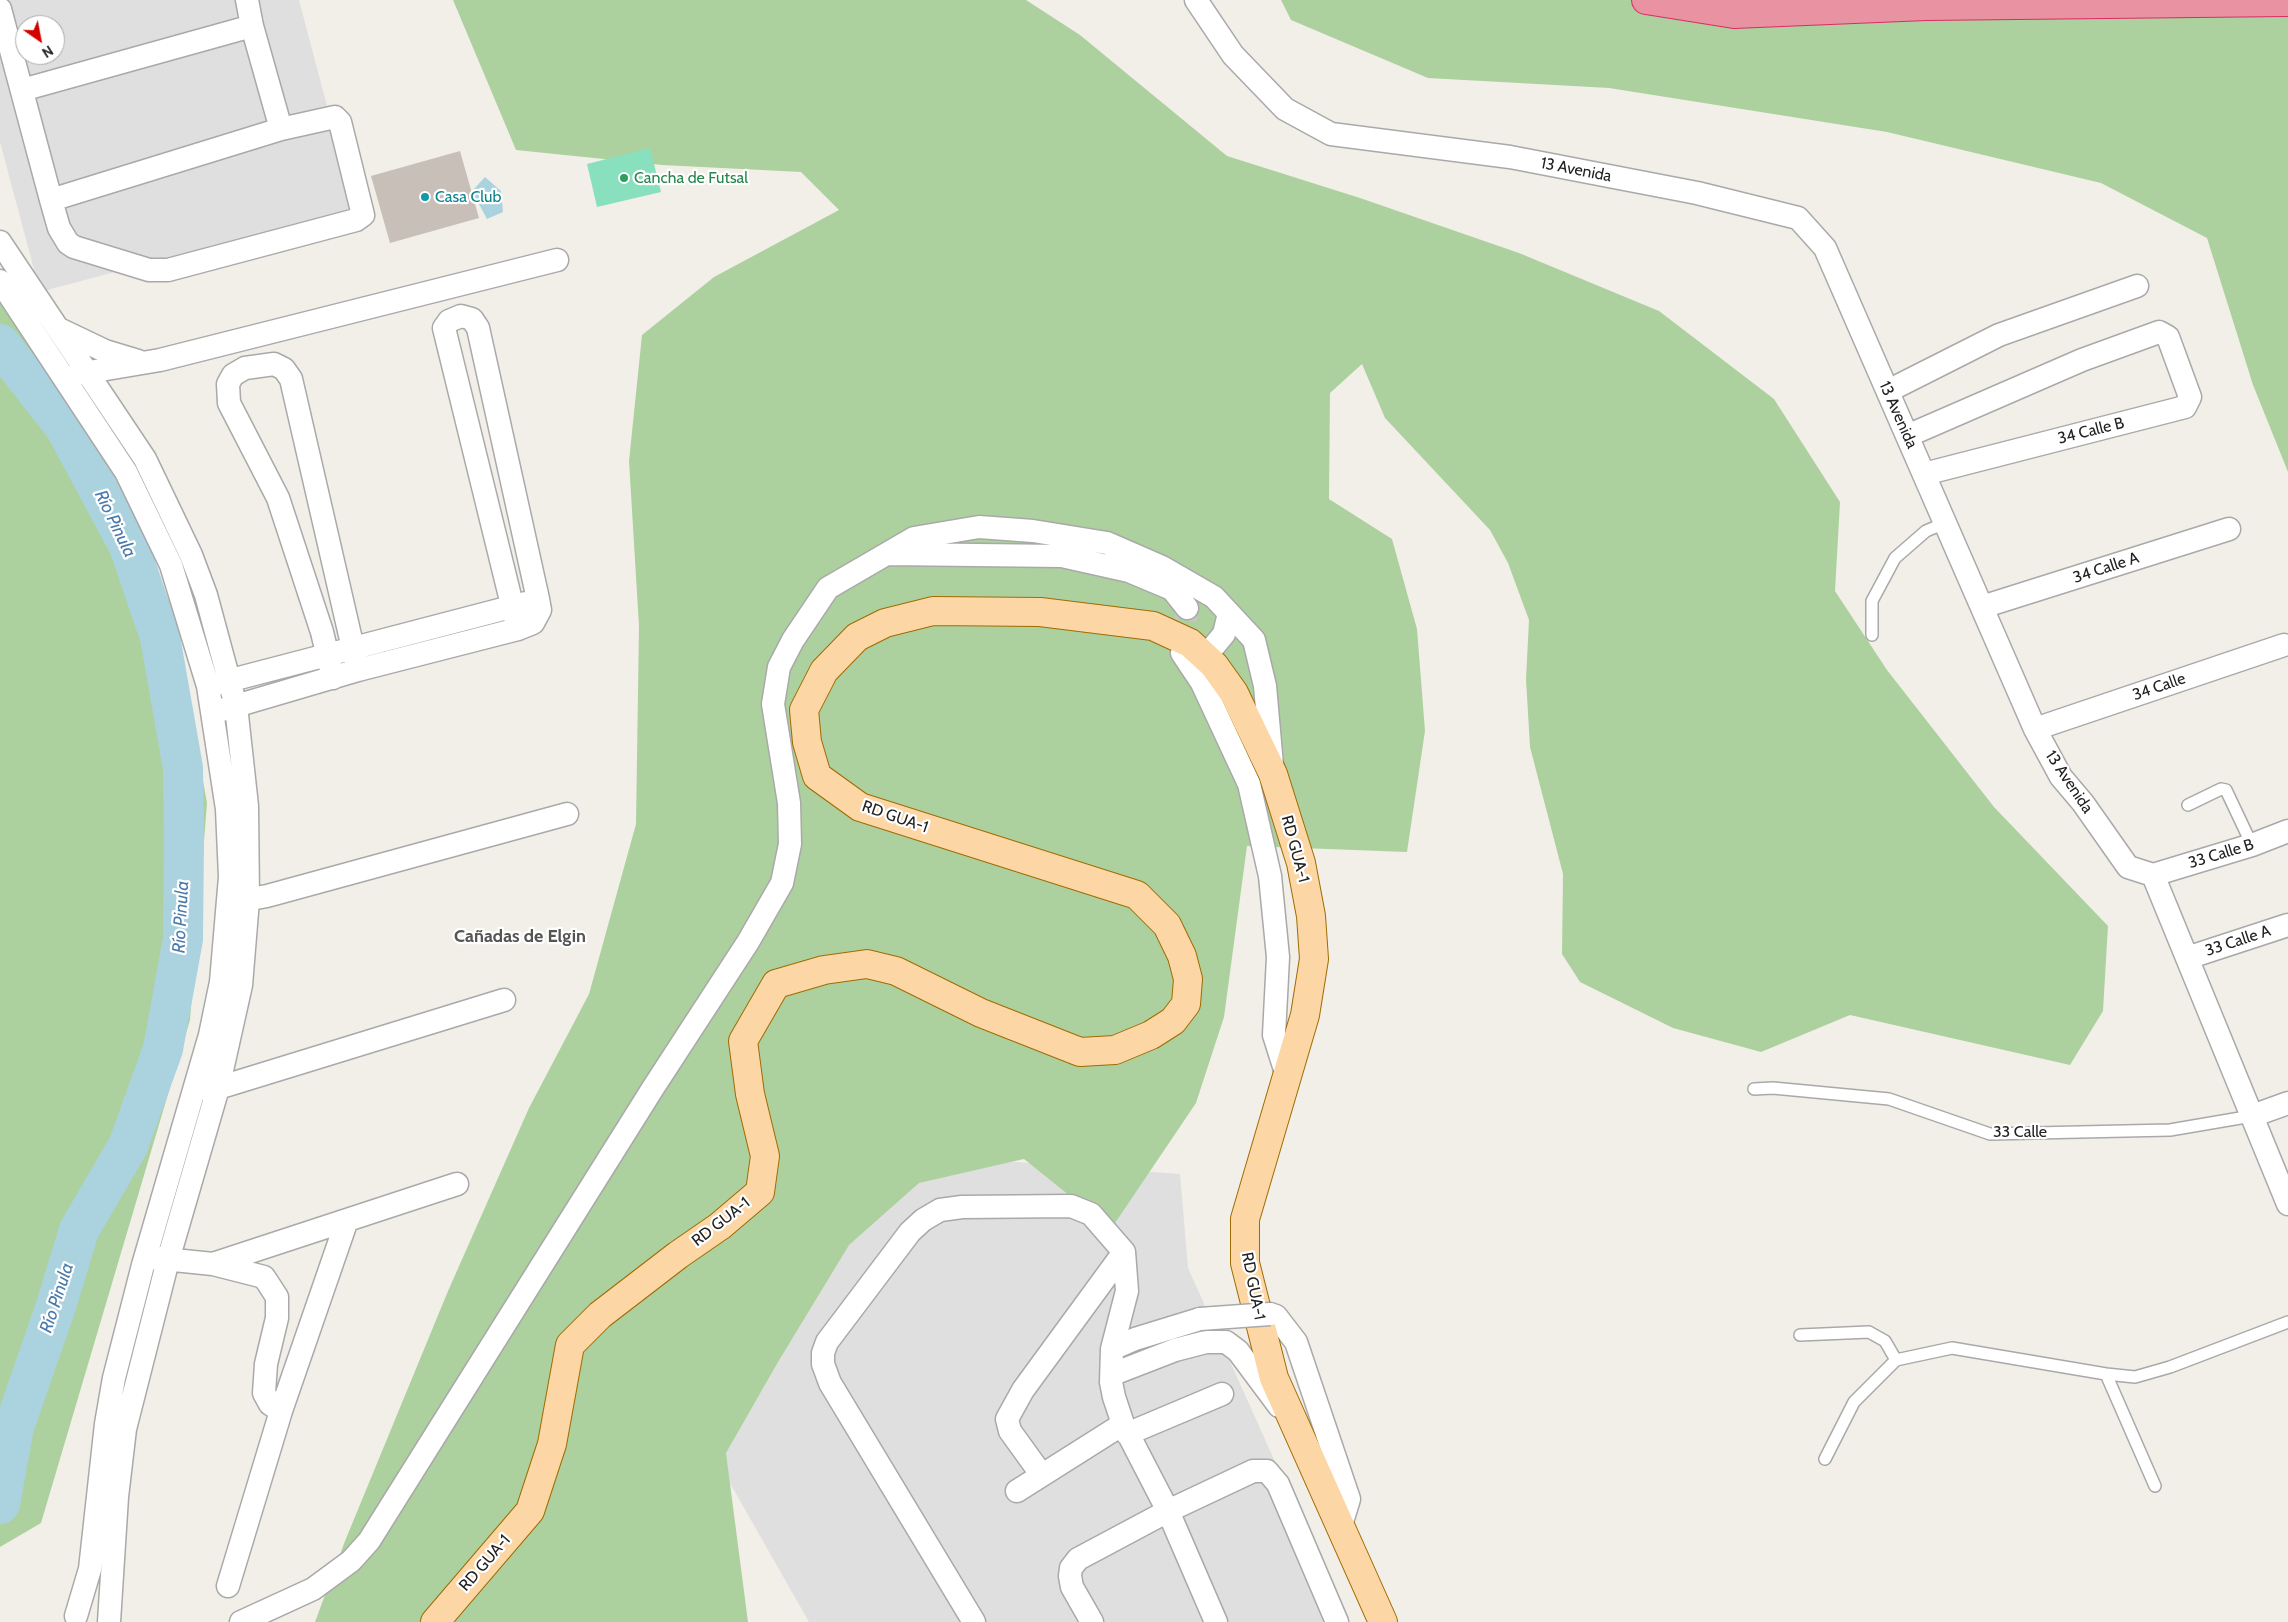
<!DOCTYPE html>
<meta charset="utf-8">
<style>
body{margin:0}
#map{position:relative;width:2288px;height:1622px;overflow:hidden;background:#f2efe9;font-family:Cabin,sans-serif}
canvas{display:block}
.north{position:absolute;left:15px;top:15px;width:50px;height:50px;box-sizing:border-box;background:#fff;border:1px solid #a7a7a7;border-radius:50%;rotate:147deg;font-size:14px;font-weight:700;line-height:20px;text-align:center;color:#222}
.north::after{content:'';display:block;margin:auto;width:18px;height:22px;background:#d40000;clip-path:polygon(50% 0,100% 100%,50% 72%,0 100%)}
</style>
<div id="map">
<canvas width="2288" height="1622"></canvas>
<div class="north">N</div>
</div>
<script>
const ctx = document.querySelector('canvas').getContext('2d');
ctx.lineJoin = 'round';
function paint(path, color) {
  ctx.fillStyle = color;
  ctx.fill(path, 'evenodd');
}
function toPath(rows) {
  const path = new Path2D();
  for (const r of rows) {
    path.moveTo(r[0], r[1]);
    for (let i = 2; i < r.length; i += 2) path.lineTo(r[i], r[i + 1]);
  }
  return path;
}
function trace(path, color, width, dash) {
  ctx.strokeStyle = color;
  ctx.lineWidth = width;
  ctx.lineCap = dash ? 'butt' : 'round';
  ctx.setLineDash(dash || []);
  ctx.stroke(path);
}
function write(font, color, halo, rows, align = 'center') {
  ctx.font = font + ' Cabin,sans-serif';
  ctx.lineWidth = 4.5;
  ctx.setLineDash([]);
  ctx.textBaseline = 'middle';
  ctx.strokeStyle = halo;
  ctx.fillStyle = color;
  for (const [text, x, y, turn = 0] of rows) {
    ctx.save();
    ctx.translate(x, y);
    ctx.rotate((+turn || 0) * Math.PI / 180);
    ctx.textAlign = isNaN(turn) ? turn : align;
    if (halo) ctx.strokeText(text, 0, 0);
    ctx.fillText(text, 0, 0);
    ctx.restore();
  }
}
paint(toPath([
 [0,0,299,0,354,208,40,292,0,142],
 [25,25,55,25,55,55,25,55],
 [907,1154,1180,1174,1188,1268,1347,1622,809,1622,686,1406]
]), '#e0dfdf');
paint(toPath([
 [453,0,1026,0,1080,35,1227,156,1360,198,1519,253,1659,311,1774,399,1840,502,1835,591,1887,670,1994,807,2108,926,2103,1011,2070,1065,1850,1015,1761,1052,1673,1028,1580,982,1562,954,1563,874,1530,747,1526,679,1529,620,1508,563,1490,530,1385,418,1362,364,1330,393,1329,499,1392,539,1417,629,1425,731,1407,852,1247,846,1224,1017,1196,1103,1111,1229,1024,1159,919,1183,849,1245,778,1362,726,1453,748,1622,315,1622,345,1541,448,1291,529,1108,589,994,636,824,639,626,629,461,642,335,714,277,839,210,801,172,662,165,516,150],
 [1281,0,2288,0,2288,472,2253,385,2207,238,2101,183,1887,132,1609,88,1428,78,1291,20],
 [0,289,85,428,172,607,207,803,190,1020,41,1523,0,1547]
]), '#add19e');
paint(toPath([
 [650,148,661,192,597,207,587,164]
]), '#88e0be');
paint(toPath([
 [485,177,501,191,503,212,487,219,472,191]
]), '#aad3df');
trace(toPath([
 [0,344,65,427,129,546,160,637,183,768,184,841,183,939,163,1049,128,1146,79,1230,56,1306,14,1427,0,1504]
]), '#aad3df', 40);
paint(toPath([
 [460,151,479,218,390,243,371,176]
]), '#c7bfb8');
trace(toPath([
 [1182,653,1187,608]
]), '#c8c6c1', 22, [22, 11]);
const lane = toPath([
 [1872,635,1872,601,1895,558,1926,531,1945,523],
 [2188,805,2221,789,2226,790,2252,845],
 [1754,1089,1773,1088,1889,1099,1990,1134,2170,1130,2252,1116],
 [1800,1335,1869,1332,1885,1341,1896,1360],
 [1825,1459,1854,1402,1896,1360,1952,1348,2106,1374],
 [2155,1486,2106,1374,2135,1377,2170,1367,2288,1322]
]);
const street = toPath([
 [1196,0,1233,55,1285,109,1331,134,1510,157,1697,193,1798,218,1825,248,2035,729,2061,777,2083,803,2128,867,2153,875,2288,1204],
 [0,9,51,200,59,228,68,243,74,247,149,270,168,270,356,220,363,215,340,122,335,117,281,129,51,200],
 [252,26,281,129],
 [22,90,252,26,247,0],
 [0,242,145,459,191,555,206,595,236,706,247,806,248,900,241,985,218,1088,168,1260,125,1429,117,1497,109,1622],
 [0,281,126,472,171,565,208,686,227,809,230,877,221,982,210,1035,143,1265,114,1378,106,1424,90,1569,76,1616],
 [61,330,105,351,138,361],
 [77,374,160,360,557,260],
 [1888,391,1999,335,2137,286],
 [1907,436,2082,360,2159,332,2168,337,2190,397,2185,407,1924,474],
 [889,554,1062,556,1129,571,1172,589,1187,608],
 [1982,607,2229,529],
 [1182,653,1202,683,1249,784,1270,876,1278,957,1274,1035,1287,1076],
 [1205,657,1224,634,1229,613],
 [333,678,322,632,278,498,229,403,228,384,233,375,245,368,274,364,284,369,291,379,358,670],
 [216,684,526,603],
 [222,710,358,670,518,629,533,623,540,610,538,599,478,328,472,319,461,316,449,321,444,328,518,629],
 [2035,729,2284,645],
 [2153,875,2252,845,2288,831],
 [234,902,267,896,567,814],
 [2187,958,2288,925],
 [205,1089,218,1088,504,1000],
 [2252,1116,2288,1103],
 [154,1258,213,1264,264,1277,277,1297,277,1318,266,1364,264,1393,270,1404,281,1411],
 [213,1264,457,1184],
 [1270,1314,1276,1316,1296,1342,1349,1499,1341,1525],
 [1112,1349,1135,1339,1200,1319],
 [1113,1374,1175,1350,1206,1342,1226,1342,1238,1351,1279,1406],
 [1127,1434,1222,1394],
 [1041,1474,1010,1431,1007,1419,1023,1390,1124,1252],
 [1017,1491,1123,1424],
 [228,1586,281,1411,347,1220],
 [241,1622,313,1589,351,1561,369,1541,653,1088,748,942,782,883,790,844,789,803,773,704,779,667,793,640,828,588,914,538,979,527,1033,531,1107,543,1162,567,1214,597,1254,640,1265,686,1272,765],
 [974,1622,830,1383,823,1364,823,1353,827,1342,910,1232,923,1220,940,1210,962,1207,1071,1206,1091,1214,1124,1252,1127,1291,1112,1349,1111,1382,1114,1397,1123,1424,1168,1511,1216,1622],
 [1092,1622,1072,1587,1070,1576,1071,1568,1078,1559,1168,1511,1253,1471,1267,1471,1278,1484,1337,1622]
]);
const primary = toPath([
 [435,1622,530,1511,552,1444,570,1345,600,1315,678,1255,720,1226,760,1192,765,1156,750,1094,743,1041,776,984,824,970,867,964,896,971,981,1013,1080,1052,1115,1050,1151,1035,1173,1021,1186,1004,1188,979,1182,956,1167,925,1137,895,860,807,817,776,807,742,804,710,824,671,857,637,885,623,933,611,1040,612,1153,626,1190,643,1214,665,1234,693,1273,774,1301,863,1311,916,1314,959,1305,1015,1245,1219,1245,1263,1274,1378,1383,1622]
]);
const highway = toPath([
 [1646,0,1734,14,1926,6,2288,2]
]);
trace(lane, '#a9a9a9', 14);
trace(street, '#a9a9a9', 25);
trace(primary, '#a06b00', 30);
trace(highway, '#dc2a67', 30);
trace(lane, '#fff', 11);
trace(street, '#fff', 22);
trace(primary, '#fcd6a4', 28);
trace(highway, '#e892a2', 28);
const streetBridge = toPath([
 [1200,1319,1270,1314]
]);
trace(streetBridge, '#a9a9a9', 25, []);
trace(streetBridge, '#fff', 22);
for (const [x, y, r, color] of [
 [624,178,5,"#2e9e5b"],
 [425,197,5,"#0f9aa8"]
]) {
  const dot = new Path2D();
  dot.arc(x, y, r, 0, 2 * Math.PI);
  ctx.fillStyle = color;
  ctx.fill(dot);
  trace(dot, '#fff', 2);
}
write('16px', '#222', '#fff', [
 ["13 Avenida",1576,170,11],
 ["13 Avenida",1898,415,66],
 ["34 Calle B",2091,431,-14],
 ["34 Calle A",2106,568,-18],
 ["34 Calle",2159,687,-19],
 ["13 Avenida",2069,782,56],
 ["RD GUA-1",895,817,19],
 ["RD GUA-1",1295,849,75],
 ["33 Calle B",2221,854,-17],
 ["33 Calle A",2238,941,-18],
 ["33 Calle",2020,1132],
 ["RD GUA-1",721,1222,-38],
 ["RD GUA-1",1253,1286,79],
 ["RD GUA-1",485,1563,-49]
]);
write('16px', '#27864d', '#fff', [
 ["Cancha de Futsal",634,178]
], 'left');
write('16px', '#0d838f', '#fff', [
 ["Casa Club",435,197]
], 'left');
write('italic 18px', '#4a7aab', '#fff', [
 ["Río Pinula",115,524,64],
 ["Río Pinula",181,917,-87],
 ["Río Pinula",57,1298,-72]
]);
write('bold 18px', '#555', '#fff', [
 ["Cañadas de Elgin",520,937]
]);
</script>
